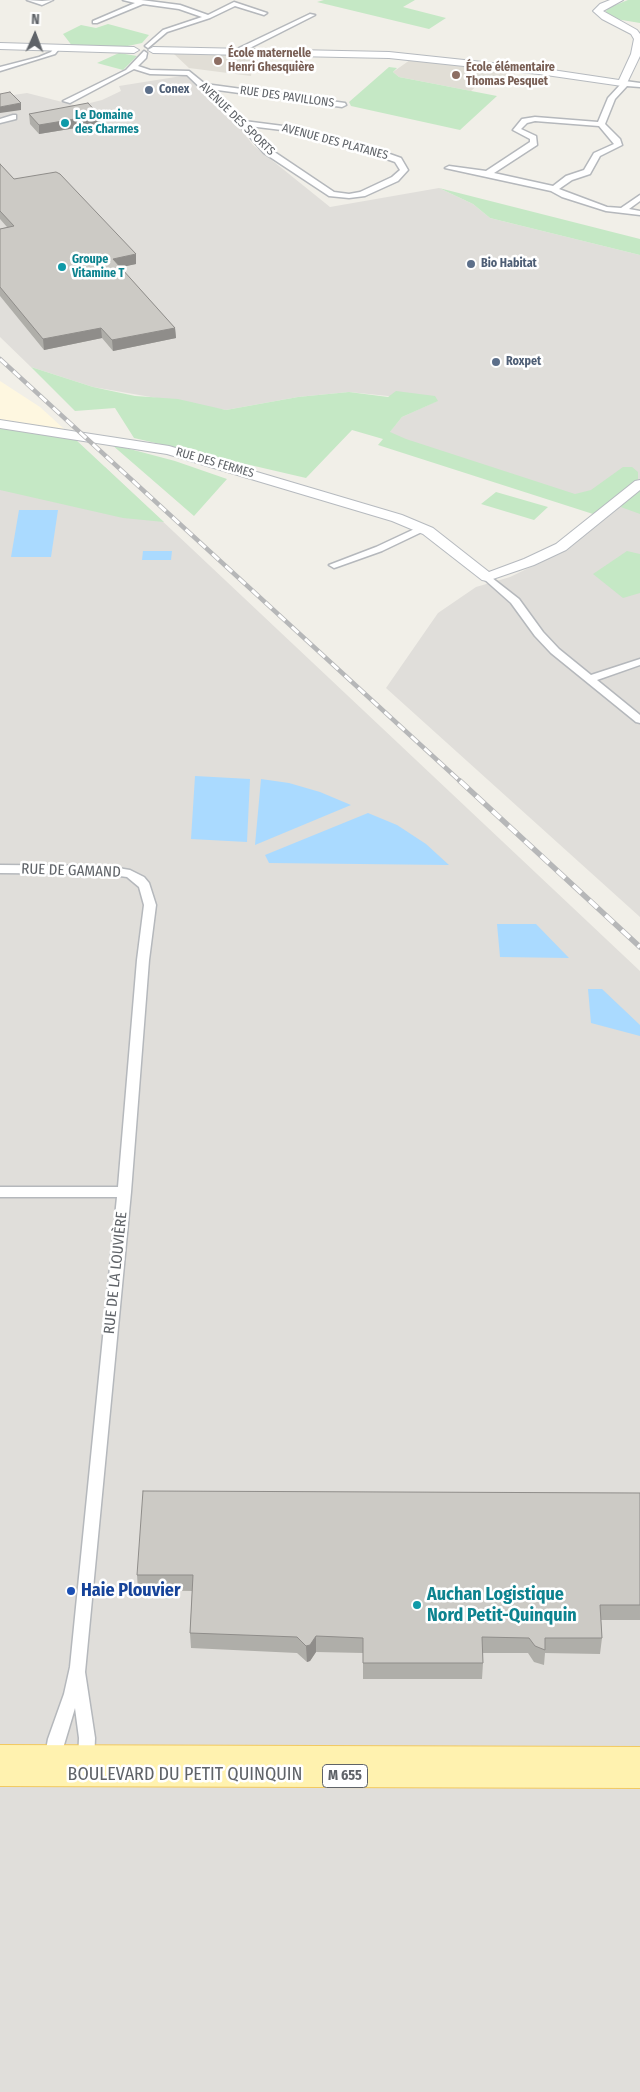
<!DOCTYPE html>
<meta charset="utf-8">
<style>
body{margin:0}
#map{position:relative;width:640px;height:2092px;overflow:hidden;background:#f1efe8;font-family:"Fira Sans Condensed",sans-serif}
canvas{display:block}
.north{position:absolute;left:10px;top:10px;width:50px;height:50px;-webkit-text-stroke:4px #fff;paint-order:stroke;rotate:2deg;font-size:14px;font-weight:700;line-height:20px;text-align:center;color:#5f6368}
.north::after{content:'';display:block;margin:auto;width:18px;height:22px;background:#5f6368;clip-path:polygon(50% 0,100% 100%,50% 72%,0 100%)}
</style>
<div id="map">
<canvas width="640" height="2092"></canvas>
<div class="north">N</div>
</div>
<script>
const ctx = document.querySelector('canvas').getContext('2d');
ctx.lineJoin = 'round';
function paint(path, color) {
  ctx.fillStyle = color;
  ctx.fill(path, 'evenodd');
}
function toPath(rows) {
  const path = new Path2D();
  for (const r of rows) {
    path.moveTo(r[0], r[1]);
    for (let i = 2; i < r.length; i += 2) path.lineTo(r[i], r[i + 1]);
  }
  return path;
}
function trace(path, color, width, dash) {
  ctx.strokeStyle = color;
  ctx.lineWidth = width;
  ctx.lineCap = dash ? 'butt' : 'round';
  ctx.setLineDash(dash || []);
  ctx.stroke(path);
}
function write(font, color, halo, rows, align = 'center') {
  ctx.font = font + ' "Fira Sans Condensed",sans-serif';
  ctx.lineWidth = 5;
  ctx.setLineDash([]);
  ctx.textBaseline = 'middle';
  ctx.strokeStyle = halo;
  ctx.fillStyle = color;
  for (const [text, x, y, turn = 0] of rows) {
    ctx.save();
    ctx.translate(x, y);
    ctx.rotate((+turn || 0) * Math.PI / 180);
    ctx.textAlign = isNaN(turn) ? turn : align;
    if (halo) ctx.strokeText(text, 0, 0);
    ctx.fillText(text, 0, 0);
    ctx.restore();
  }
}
paint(toPath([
 [0,381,40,407,75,439,0,467]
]), '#fef7e0');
paint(toPath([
 [188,75,236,123,253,145,330,207,439,188,473,204,490,218,640,255,640,917,386,688,438,613,476,587,510,577,568,549,617,507,384,439,402,417,437,401,349,392,298,397,226,410,93,387,31,367,0,337,0,97,27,93,78,106,102,100,121,91,119,86],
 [0,467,105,467,640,971,640,2092,0,2092]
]), '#e0deda');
paint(toPath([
 [174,54,254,55,251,76,189,68],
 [410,60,489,69,517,70,509,84,500,83,492,85,480,83,471,91,399,77,393,72]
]), '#e1ded6');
paint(toPath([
 [324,0,415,0,403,7,446,18,429,29,317,2],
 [628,0,640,0,640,23,616,19,605,13,608,8],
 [108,24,149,35,142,43,123,47,73,47,63,34,81,25,96,28],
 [119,53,137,56,123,70,97,63],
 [389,67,397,68,393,72,399,77,497,96,460,130,351,106,349,102],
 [439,188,640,239,640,255,490,218,473,204],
 [31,367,93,387,135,396,178,399,226,410,298,397,349,392,388,397,396,391,435,396,438,401,402,417,390,432,406,439,575,494,591,490,623,467,632,467,638,472,638,479,623,493,593,514,378,445,383,439,352,430,306,478,134,438,115,408,75,411],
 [0,427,75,439,164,522,123,518,0,490],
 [111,444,175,461,227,479,194,516],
 [640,488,640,514,618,506],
 [496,492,548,507,534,520,481,504],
 [627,551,640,554,640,593,623,598,593,574]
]), '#c5e8c5');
paint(toPath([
 [19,510,58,510,51,557,11,557],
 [143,551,172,551,171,560,142,560],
 [195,776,250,779,247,842,191,839],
 [261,779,289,783,320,792,351,805,255,845],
 [368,813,397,825,426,844,449,865,269,863,265,855],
 [497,924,536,924,569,958,500,957],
 [588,989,602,989,640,1025,640,1036,591,1023]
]), '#aadaff');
const street = toPath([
 [27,0,42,1,53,0,42,5,27,0],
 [123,0,141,0,180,5,208,15,234,2,267,13,264,15,235,6,210,18,167,32,148,48,145,46,146,45,163,30,202,17,179,9,143,4,97,23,93,23,93,21,135,3,123,0],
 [310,14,315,15,240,53,235,52,239,48,310,14],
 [54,48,59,49,55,54,0,71,0,67,39,57,51,52,54,48],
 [144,51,147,53,146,58,138,66,150,70,189,71,205,84,345,103,346,105,342,107,210,89,244,121,291,127,387,153,401,158,408,170,398,181,365,196,349,198,329,196,264,153,239,125,187,75,150,74,134,69,70,103,63,101,126,70,144,51],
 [249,126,290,131,381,157,395,162,400,170,392,177,360,192,349,194,334,192,270,149,249,126],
 [625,81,640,83,640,87,627,86,615,99,605,124,620,139,622,145,600,156,590,174,572,180,559,189,607,207,621,208,640,195,640,201,629,209,640,211,640,215,606,211,562,197,551,191,445,168,449,166,486,171,530,142,530,139,513,130,522,119,535,117,598,122,608,98,620,85,620,82,625,81],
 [535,121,599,126,614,144,594,153,584,170,566,176,553,186,494,173,537,145,536,136,521,129,527,123,535,121],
 [13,115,16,115,16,119,0,123,0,119,13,115],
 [423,525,428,528,426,530,382,551,337,567,334,568,329,565,376,547,423,525],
 [487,574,519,599,543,632,559,649,591,675,640,659,640,665,597,680,640,715,640,723,636,722,551,653,535,636,511,603,484,579,484,575,487,574],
 [0,865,105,866,130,870,144,877,149,883,156,905,149,960,131,1192,85,1672,95,1738,94,1762,92,1767,86,1769,80,1767,78,1762,79,1738,75,1708,58,1765,52,1767,46,1765,44,1760,48,1739,64,1694,70,1667,117,1197,0,1197,0,1187,118,1187,137,960,144,905,139,887,127,877,105,874,0,873,0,865]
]);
const secondary = toPath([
 [610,0,623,0,603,11,637,30,640,34,640,56,627,83,622,86,539,74,389,58,153,53,148,50,153,47,389,52,539,68,619,80,631,54,634,39,631,34,602,19,593,11,600,4,610,0],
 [0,43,134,47,139,50,134,53,0,49,0,43],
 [0,420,169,446,402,515,433,528,489,572,524,559,556,544,635,481,640,480,640,490,566,550,534,565,487,581,482,580,423,534,392,521,167,454,0,428,0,420]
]);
const primary = toPath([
 [0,1745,640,1747,640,1788,0,1786,0,1745]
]);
trace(street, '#b5b8bc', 3);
trace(secondary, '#b6babf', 2);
trace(primary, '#f2c960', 2);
paint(street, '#fff');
paint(secondary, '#fff');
paint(primary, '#fff2af');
const railFar1 = toPath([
 [0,359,461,782]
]);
const rail = toPath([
 [460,781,640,947]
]);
trace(railFar1, '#b6b7b8', 4.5);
trace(rail, '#b6b7b8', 5.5);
trace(railFar1, '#fff', 3, [9]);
trace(rail, '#fff', 4, [11]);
paint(toPath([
 [29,114,100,124,39,134,30,124],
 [0,164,14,179,136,264,120,267,175,328,176,338,113,351,102,338,44,350,0,296,0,229,7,227,0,219],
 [640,1493,640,1620,601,1620,602,1638,600,1654,545,1653,544,1665,534,1662,528,1653,483,1653,483,1663,482,1679,363,1679,363,1653,316,1652,310,1661,307,1662,297,1653,191,1648,190,1633,192,1591,138,1590,137,1575]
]), '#afaea9');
paint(toPath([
 [21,103,21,110,0,113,0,107],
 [99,115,100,124,39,134,39,125],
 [136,254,136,264,113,269,113,259],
 [101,328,102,338,44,350,43,339],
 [175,328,176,338,113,351,112,340],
 [316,1636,316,1652,310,1661,307,1662,306,1646]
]), '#8f8d8a');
const building = toPath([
 [10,92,21,103,0,107,0,94,10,92],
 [88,103,99,115,39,125,29,114,88,103],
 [0,164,14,179,56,172,60,174,136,254,113,259,175,328,112,340,101,328,43,339,0,287,0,229,14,226,0,211,0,164],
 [143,1491,640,1493,640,1605,600,1605,602,1638,545,1638,545,1650,535,1646,529,1638,482,1637,483,1663,363,1663,363,1638,316,1636,310,1645,306,1646,297,1637,190,1633,193,1575,137,1575,143,1491]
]);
paint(building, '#cccac5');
trace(building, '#8f8d8a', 1);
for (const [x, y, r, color] of [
 [218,61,5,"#8d6e63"],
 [456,75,5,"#8d6e63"],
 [149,90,5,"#5c6f8a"],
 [65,123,5,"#0f9aa8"],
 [471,264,5,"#5c6f8a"],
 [62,267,5,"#0f9aa8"],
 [496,362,5,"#5c6f8a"],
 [71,1591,5,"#1a4fb4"],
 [417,1605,5,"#0f9aa8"]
]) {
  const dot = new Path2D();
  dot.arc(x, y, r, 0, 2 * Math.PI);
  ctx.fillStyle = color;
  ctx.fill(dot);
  trace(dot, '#fff', 2);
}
write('bold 12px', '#785e54', '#fff', [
 ["École maternelle",228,54],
 ["Henri Ghesquière",228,68],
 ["École élémentaire",466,68],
 ["Thomas Pesquet",466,82]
], 'left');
write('bold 12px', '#4e5e75', '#fff', [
 ["Conex",159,90],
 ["Bio Habitat",481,264],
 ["Roxpet",506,362]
], 'left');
write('12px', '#5f6368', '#fff', [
 ["RUE DES PAVILLONS",287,97,8],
 ["AVENUE DES SPORTS",237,119,44],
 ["AVENUE DES PLATANES",335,142,15],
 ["RUE DES FERMES",215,463,16]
]);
write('bold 12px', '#0d838f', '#fff', [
 ["Le Domaine",75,116],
 ["des Charmes",75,130],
 ["Groupe",72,260],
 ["Vitamine T",72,274]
], 'left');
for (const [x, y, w] of [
 [345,1776,45]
]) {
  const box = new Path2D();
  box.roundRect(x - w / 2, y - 11.5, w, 23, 4);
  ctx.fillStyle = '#fff';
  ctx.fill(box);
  trace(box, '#5f6368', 1);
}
write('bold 14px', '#5f6368', null, [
 ["M 655",345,1776]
]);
write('15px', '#5f6368', '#fff', [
 ["RUE DE GAMAND",71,871,2],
 ["RUE DE LA LOUVIÈRE",116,1273,-84]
]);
write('bold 18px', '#164399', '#fff', [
 ["Haie Plouvier",81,1591]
], 'left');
write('bold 18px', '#0d838f', '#fff', [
 ["Auchan Logistique",427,1595],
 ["Nord Petit-Quinquin",427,1616]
], 'left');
write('18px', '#5f6368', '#fff', [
 ["BOULEVARD DU PETIT QUINQUIN",185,1775]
]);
</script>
